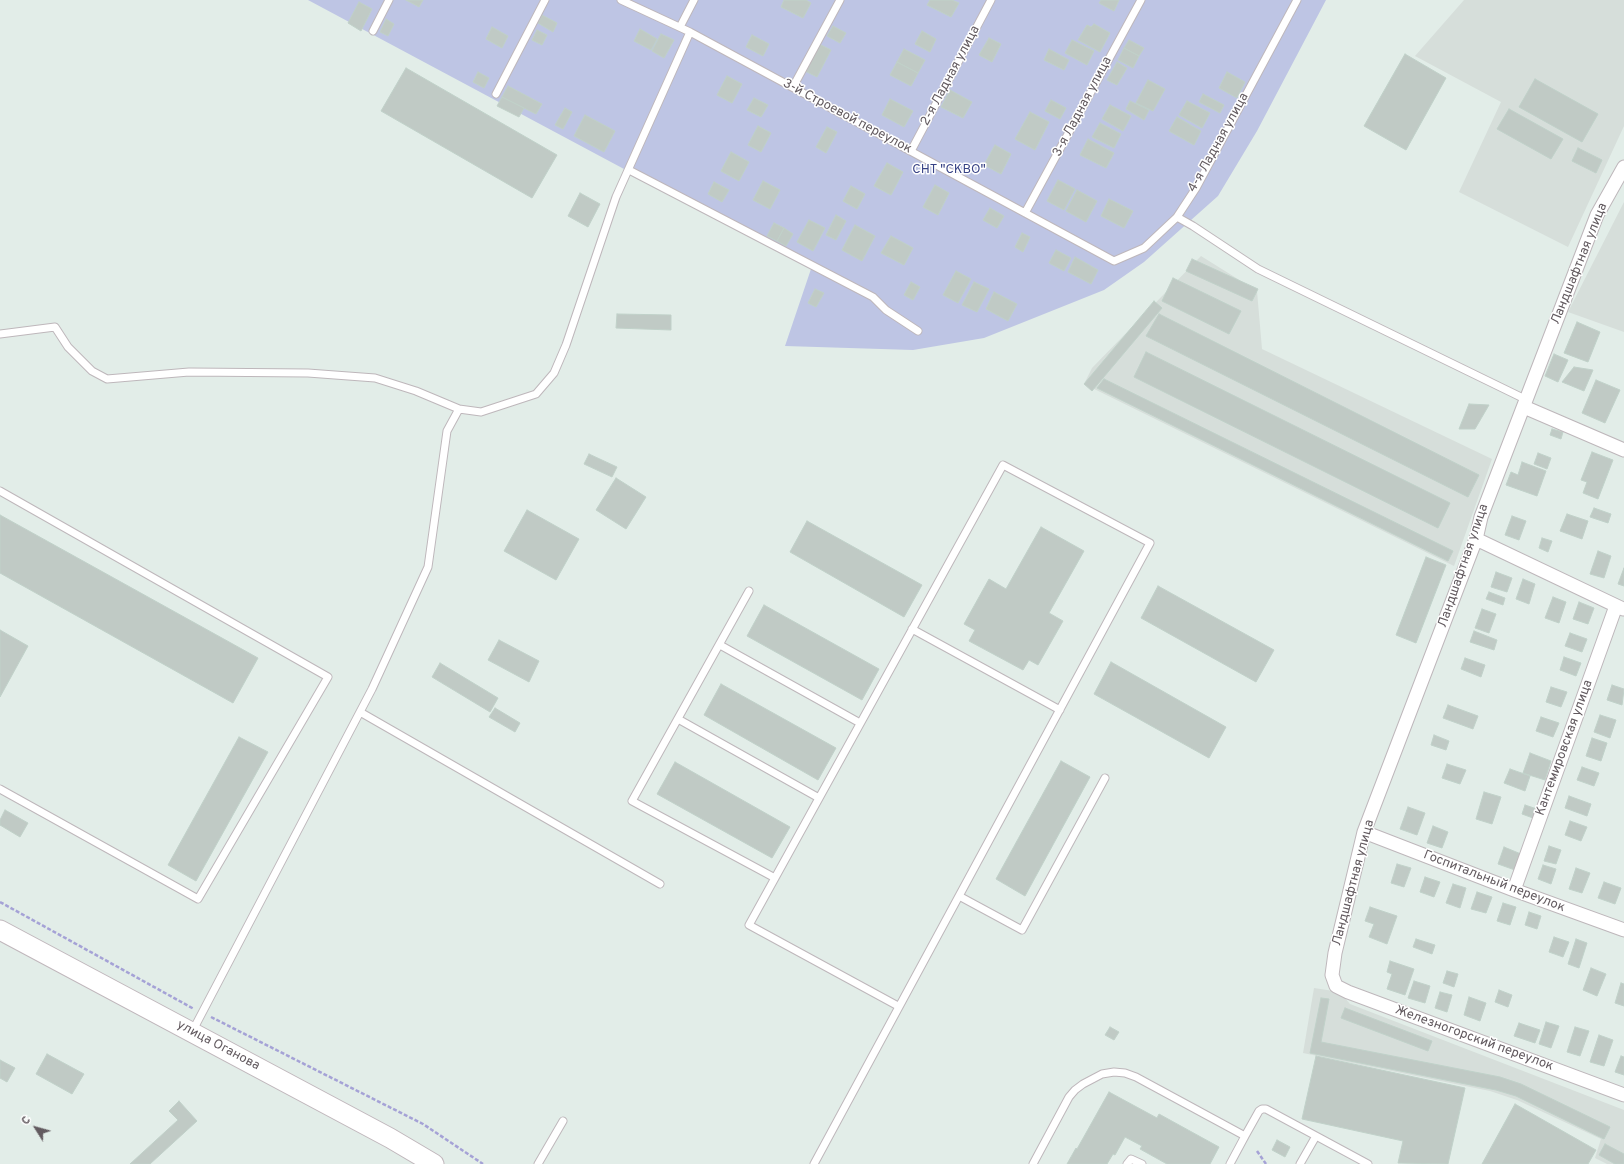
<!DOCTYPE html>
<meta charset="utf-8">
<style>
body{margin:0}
#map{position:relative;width:1624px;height:1164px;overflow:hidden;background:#e2ede8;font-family:Overpass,sans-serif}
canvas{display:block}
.north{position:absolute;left:16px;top:1108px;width:40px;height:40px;-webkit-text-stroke:3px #fff;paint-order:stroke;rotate:307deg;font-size:11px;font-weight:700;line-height:16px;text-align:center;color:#625a5f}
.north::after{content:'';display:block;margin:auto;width:14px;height:18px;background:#625a5f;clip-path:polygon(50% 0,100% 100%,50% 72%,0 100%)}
</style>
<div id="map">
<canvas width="1624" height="1164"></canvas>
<div class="north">С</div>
</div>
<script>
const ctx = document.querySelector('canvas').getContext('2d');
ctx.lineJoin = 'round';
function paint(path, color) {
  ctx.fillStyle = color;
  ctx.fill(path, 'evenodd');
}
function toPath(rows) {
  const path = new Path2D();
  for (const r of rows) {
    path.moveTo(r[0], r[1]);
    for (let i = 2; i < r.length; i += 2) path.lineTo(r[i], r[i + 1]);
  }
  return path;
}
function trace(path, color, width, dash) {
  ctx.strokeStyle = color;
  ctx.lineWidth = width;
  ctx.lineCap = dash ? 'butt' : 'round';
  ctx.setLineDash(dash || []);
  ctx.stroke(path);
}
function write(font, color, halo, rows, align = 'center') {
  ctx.font = font + ' Overpass,sans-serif';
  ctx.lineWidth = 3;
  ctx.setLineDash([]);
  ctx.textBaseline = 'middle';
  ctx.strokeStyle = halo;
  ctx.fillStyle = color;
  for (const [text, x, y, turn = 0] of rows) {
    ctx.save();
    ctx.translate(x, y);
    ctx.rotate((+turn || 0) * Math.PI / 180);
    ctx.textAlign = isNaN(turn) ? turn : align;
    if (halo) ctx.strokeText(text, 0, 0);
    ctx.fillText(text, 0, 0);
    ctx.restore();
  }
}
paint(toPath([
 [1464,0,1624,0,1624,126,1568,247,1459,192,1501,102,1415,56],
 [1624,202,1624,332,1568,312],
 [1201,256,1257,291,1262,349,1492,459,1454,566,1084,384,1092,368],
 [1314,988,1340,992,1350,1004,1624,1110,1624,1164,1607,1164,1595,1158,1601,1139,1517,1100,1490,1091,1303,1053]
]), '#d6deda');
paint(toPath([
 [308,0,1326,0,1257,131,1218,196,1144,262,1104,290,984,338,913,350,785,346,811,269]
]), '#bec5e4');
const building = toPath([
 [406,0,423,0,419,7,406,0],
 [784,0,806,0,811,3,803,18,781,7,784,0],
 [930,0,952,0,959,3,951,17,927,5,930,0],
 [1101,0,1119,0,1114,11,1099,3,1101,0],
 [359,2,372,9,361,31,348,23,359,2],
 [542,15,557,23,553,32,538,23,542,15],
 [386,19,394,24,388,36,380,32,386,19],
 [1094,24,1110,33,1100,52,1078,40,1087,25,1091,27,1094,24],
 [833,26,846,33,840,43,827,36,833,26],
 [492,27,508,36,502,48,486,39,492,27],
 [640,29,657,39,651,50,634,41,640,29],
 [537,30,547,35,542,45,532,40,537,30],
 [922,31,936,39,930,52,915,44,922,31],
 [661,34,674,40,664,58,652,51,661,34],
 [752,35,769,44,763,56,746,47,752,35],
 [989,38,1001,44,992,62,979,55,989,38],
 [1072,40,1094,51,1087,65,1065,53,1072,40],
 [1129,40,1144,48,1139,56,1124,48,1129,40],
 [819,44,831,50,817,77,805,71,819,44],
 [1124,48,1139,56,1133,68,1118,60,1124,48],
 [904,49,925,60,918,73,897,62,904,49],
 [1049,49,1069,60,1064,70,1044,60,1049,49],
 [1405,54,1446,78,1406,150,1364,126,1405,54],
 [897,62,918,73,911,86,890,75,897,62],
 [1117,62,1127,68,1117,85,1107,80,1117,62],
 [406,68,557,155,532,198,381,111,406,68],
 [478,72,489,78,484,88,473,82,478,72],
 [1227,72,1245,82,1237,98,1219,88,1227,72],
 [727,76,742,84,732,103,717,95,727,76],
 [1535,79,1598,114,1582,142,1519,107,1535,79],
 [1148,80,1165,89,1153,111,1136,103,1148,80],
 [508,86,542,104,536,114,502,97,508,86],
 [950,90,972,102,963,118,941,107,950,90],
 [1203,94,1224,105,1220,113,1199,102,1203,94],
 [502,97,524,108,519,117,497,106,502,97],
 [754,98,768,105,761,117,747,110,754,98],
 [890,99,913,111,904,127,882,115,890,99],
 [1051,100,1066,108,1060,119,1045,111,1051,100],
 [1130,101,1149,110,1144,120,1126,109,1130,101],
 [1187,101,1210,113,1202,128,1179,115,1187,101],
 [1110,105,1131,116,1123,131,1102,119,1110,105],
 [565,108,572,112,563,129,555,125,565,108],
 [1509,109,1563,139,1551,159,1497,129,1509,109],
 [1030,112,1049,122,1035,150,1015,139,1030,112],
 [585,115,615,131,604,152,574,136,585,115],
 [1177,117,1201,131,1194,145,1169,131,1177,117],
 [1100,123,1121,134,1114,148,1092,137,1100,123],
 [758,126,771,133,761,152,748,145,758,126],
 [827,127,837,132,826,153,816,147,827,127],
 [1088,139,1114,153,1106,168,1080,155,1088,139],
 [995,145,1011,154,1001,174,984,165,995,145],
 [1578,148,1602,160,1596,173,1572,161,1578,148],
 [731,152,749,162,739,181,721,171,731,152],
 [887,163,903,172,891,195,874,186,887,163],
 [1058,180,1075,189,1064,210,1047,201,1058,180],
 [763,181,780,190,770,209,753,200,763,181],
 [714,182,729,190,722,202,708,194,714,182],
 [935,185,949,193,938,215,923,207,935,185],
 [851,186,865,194,857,209,843,201,851,186],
 [1077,190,1097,201,1086,222,1066,211,1077,190],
 [580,193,600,204,588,227,568,216,580,193],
 [1109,199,1133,211,1124,228,1101,216,1109,199],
 [990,208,1004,216,997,228,983,220,990,208],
 [836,215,846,221,836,240,826,235,836,215],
 [809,220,825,228,813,251,797,242,809,220],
 [774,223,784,228,777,241,767,236,774,223],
 [855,225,875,236,862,261,842,250,855,225],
 [784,228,793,234,786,246,777,241,784,228],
 [1022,233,1030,237,1023,252,1015,247,1022,233],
 [891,236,913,248,904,265,881,253,891,236],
 [1056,250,1071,258,1064,271,1049,263,1056,250],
 [1075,257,1098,270,1091,284,1068,272,1075,257],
 [1192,259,1258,289,1252,301,1186,271,1192,259],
 [956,271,971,279,958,303,943,295,956,271],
 [1173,278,1241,311,1229,334,1162,301,1173,278],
 [911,282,920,287,913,300,904,295,911,282],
 [974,282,989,289,977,312,962,305,974,282],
 [815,289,824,293,816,307,808,303,815,289],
 [994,292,1017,304,1008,321,986,309,994,292],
 [1154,301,1162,308,1092,391,1084,384,1154,301],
 [617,314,671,315,671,330,616,328,617,314],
 [1159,314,1479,475,1468,497,1146,336,1159,314],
 [1577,322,1600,332,1588,362,1564,353,1577,322],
 [1146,352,1450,503,1438,528,1134,377,1146,352],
 [1554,354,1568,360,1558,382,1545,376,1554,354],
 [1574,367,1593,370,1584,391,1562,382,1574,367],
 [1104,379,1453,551,1448,561,1097,388,1104,379],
 [1596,380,1620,390,1605,423,1582,413,1596,380],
 [1469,404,1489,405,1475,429,1459,429,1469,404],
 [1552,429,1563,432,1561,439,1550,435,1552,429],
 [1592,452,1613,460,1598,499,1583,493,1587,482,1581,480,1592,452],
 [1538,453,1551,458,1547,469,1534,464,1538,453],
 [589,454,617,467,612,477,584,464,589,454],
 [1522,462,1546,471,1537,496,1506,485,1511,472,1518,475,1522,462],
 [616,478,646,497,626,529,596,510,616,478],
 [1594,508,1611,514,1608,523,1590,517,1594,508],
 [527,510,579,539,556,580,504,551,527,510],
 [1567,514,1588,521,1582,539,1560,531,1567,514],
 [0,515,258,658,233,703,0,573,0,515],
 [1512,516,1526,521,1519,540,1505,535,1512,516],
 [807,521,922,585,904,617,790,552,807,521],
 [1041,527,1084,551,1049,613,1063,621,1038,665,1029,660,1023,670,969,641,975,630,964,624,989,579,1006,589,1041,527],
 [1542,538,1552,541,1548,552,1539,548,1542,538],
 [1598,551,1611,556,1604,578,1590,574,1598,551],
 [1426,557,1446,565,1416,643,1396,635,1426,557],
 [1624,568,1624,586,1618,584,1624,568],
 [1496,572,1512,578,1507,592,1491,587,1496,572],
 [1523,579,1535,584,1529,604,1516,599,1523,579],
 [1158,586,1274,650,1256,682,1141,618,1158,586],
 [1489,592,1505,598,1503,605,1486,599,1489,592],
 [1553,597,1566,602,1559,623,1545,618,1553,597],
 [1579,602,1594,608,1588,624,1573,619,1579,602],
 [764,605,879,669,862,700,747,636,764,605],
 [1482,609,1496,614,1489,633,1475,628,1482,609],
 [0,630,28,646,0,697,0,630],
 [1474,631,1497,640,1494,650,1470,642,1474,631],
 [1570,633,1587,639,1582,652,1565,646,1570,633],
 [499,640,539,661,529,682,488,660,499,640],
 [1564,657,1581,663,1576,676,1560,670,1564,657],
 [1465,658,1485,665,1481,677,1461,669,1465,658],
 [1111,662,1226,727,1209,758,1094,694,1111,662],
 [440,663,498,698,490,712,432,677,440,663],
 [721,684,836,748,818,780,704,715,721,684],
 [1612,685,1624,689,1622,705,1607,700,1612,685],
 [1551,687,1567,692,1561,707,1546,702,1551,687],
 [1448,705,1478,716,1473,729,1443,718,1448,705],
 [495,708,520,723,515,732,489,717,495,708],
 [1600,715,1616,720,1610,738,1594,732,1600,715],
 [1541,717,1559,723,1553,737,1536,731,1541,717],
 [1434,735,1449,741,1446,750,1431,745,1434,735],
 [239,737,268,752,196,881,168,865,239,737],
 [1592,738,1607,743,1601,761,1586,756,1592,738],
 [1530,753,1551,761,1545,780,1523,773,1530,753],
 [1061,761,1090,777,1025,896,996,879,1061,761],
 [675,762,790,827,772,858,657,794,675,762],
 [1447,764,1466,770,1460,784,1442,778,1447,764],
 [1582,767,1599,773,1594,786,1577,780,1582,767],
 [1510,769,1530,776,1525,791,1504,783,1510,769],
 [1484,792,1501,797,1492,824,1476,819,1484,792],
 [1569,796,1591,804,1587,816,1565,808,1569,796],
 [1525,805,1537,809,1533,818,1522,814,1525,805],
 [1408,807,1425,813,1417,835,1400,829,1408,807],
 [5,810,28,823,20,837,0,825,0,820,5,810],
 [1570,821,1587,827,1581,841,1565,835,1570,821],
 [1433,826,1448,832,1442,848,1427,843,1433,826],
 [1549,846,1561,850,1556,864,1544,861,1549,846],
 [1504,847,1521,854,1515,870,1498,864,1504,847],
 [1397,864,1411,868,1404,887,1391,883,1397,864],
 [1543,865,1556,869,1551,884,1538,879,1543,865],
 [1576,868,1590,873,1582,893,1569,889,1576,868],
 [1425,877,1440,882,1434,897,1420,892,1425,877],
 [1604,882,1621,888,1615,904,1598,898,1604,882],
 [1453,884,1466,888,1460,908,1446,903,1453,884],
 [1477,892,1492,897,1486,913,1471,909,1477,892],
 [1503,903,1516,907,1510,925,1497,921,1503,903],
 [1370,907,1397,916,1387,944,1369,937,1374,924,1365,921,1370,907],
 [1529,912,1541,916,1537,929,1525,925,1529,912],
 [1554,937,1569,942,1563,957,1549,952,1554,937],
 [1416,939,1435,945,1432,954,1413,947,1416,939],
 [1576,939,1587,943,1579,968,1568,964,1576,939],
 [1390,961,1414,969,1405,995,1387,989,1392,974,1387,972,1390,961],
 [1591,968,1606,974,1597,996,1583,990,1591,968],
 [1447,971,1458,974,1454,987,1443,983,1447,971],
 [1414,981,1430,986,1425,1003,1408,998,1414,981],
 [1621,983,1624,984,1624,1006,1615,1003,1621,983],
 [1499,990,1512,995,1508,1007,1495,1002,1499,990],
 [1440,992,1452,995,1447,1012,1435,1008,1440,992],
 [1469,997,1486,1003,1480,1021,1464,1015,1469,997],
 [1321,998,1329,999,1321,1042,1500,1077,1521,1084,1610,1127,1604,1139,1516,1096,1496,1090,1310,1053,1321,998],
 [1345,1008,1432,1041,1428,1051,1341,1018,1345,1008],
 [1546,1022,1559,1026,1551,1048,1539,1044,1546,1022],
 [1519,1023,1540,1030,1535,1043,1514,1036,1519,1023],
 [1110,1027,1119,1032,1114,1040,1105,1035,1110,1027],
 [1575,1027,1589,1031,1580,1056,1567,1052,1575,1027],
 [1599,1035,1613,1040,1604,1066,1590,1062,1599,1035],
 [47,1054,84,1074,72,1094,36,1074,47,1054],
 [1316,1056,1465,1088,1448,1164,1398,1163,1403,1141,1302,1119,1316,1056],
 [1621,1056,1624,1057,1624,1075,1615,1072,1621,1056],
 [0,1060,15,1068,7,1082,0,1078,0,1060],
 [1109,1092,1157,1118,1159,1114,1219,1147,1210,1164,1167,1164,1140,1149,1142,1146,1125,1137,1115,1155,1113,1154,1107,1164,1067,1164,1076,1148,1077,1149,1109,1092],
 [179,1101,197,1121,150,1164,130,1164,178,1120,169,1111,179,1101],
 [1515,1104,1596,1150,1588,1164,1482,1164,1515,1104],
 [1277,1140,1290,1147,1285,1157,1272,1150,1277,1140],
 [1605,1144,1624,1154,1624,1164,1615,1164,1599,1155,1605,1144]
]);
paint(building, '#c0cac5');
trace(building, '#c0d1c9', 1);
const lane = toPath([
 [621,0,690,32,1114,261,1144,248,1177,217,1196,188,1297,0],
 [680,27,694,0],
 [373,31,389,0],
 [793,87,840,0],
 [496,94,545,0],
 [911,151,991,0],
 [629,170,873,297,886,310,918,331],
 [1025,213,1141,0],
 [1177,217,1193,226,1258,269,1527,400],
 [0,334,55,327,68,347,92,371,107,379,189,372,308,373,375,378,416,391,459,409,481,412,536,394,554,373,566,345,616,197,690,32],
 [0,491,328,677,198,899,0,789],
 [749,591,632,801,775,878],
 [912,629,1060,710],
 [720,645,860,723],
 [360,712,660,884],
 [678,719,819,798],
 [959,896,1022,930,1105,778],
 [192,1032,372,689,428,567,447,431,459,409],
 [538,1164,563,1121],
 [814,1164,1150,543,1003,465,749,925,898,1006],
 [1033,1164,1069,1097,1075,1090,1083,1084,1102,1074,1114,1072,1125,1073,1136,1077,1245,1136,1259,1111,1262,1109,1266,1109,1368,1164],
 [1127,1164,1131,1159,1142,1164],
 [1230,1164,1245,1136],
 [1300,1164,1316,1136]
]);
const street = toPath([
 [1624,167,1597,215,1481,517,1476,539,1364,832,1335,953,1332,975,1336,986,1348,992,1624,1095],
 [1524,407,1624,450],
 [1476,539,1623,609],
 [1364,832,1514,890,1624,930],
 [1514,890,1616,606]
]);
const secondary = toPath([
 [0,930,390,1138,434,1164]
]);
trace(lane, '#beb7bb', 9);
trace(street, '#beb7bb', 15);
trace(secondary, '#c0b7bc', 21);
trace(toPath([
 [0,902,194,1009],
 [211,1017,423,1124,483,1164],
 [1257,1151,1266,1164]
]), '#a5a2d6', 2.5, [4, 2]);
trace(lane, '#fff', 7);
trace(street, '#fff', 13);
trace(secondary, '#fff', 19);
write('13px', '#625a5f', '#fff', [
 ["2-я Ладная улица",951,76,-62],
 ["3-я Ладная улица",1083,107,-62],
 ["3-й Строевой переулок",847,117,28],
 ["4-я Ладная улица",1219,143,-61],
 ["Ландшафтная улица",1580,264,-68],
 ["Ландшафтная улица",1464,566,-71],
 ["Кантемировская улица",1565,748,-70],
 ["Госпитальный переулок",1494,882,21],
 ["Ландшафтная улица",1354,883,-75],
 ["Железногорский переулок",1474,1039,20],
 ["улица Оганова",218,1046,28]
]);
write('13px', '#374285', '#fff', [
 ["СНТ \"СКВО\"",949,170]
]);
</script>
